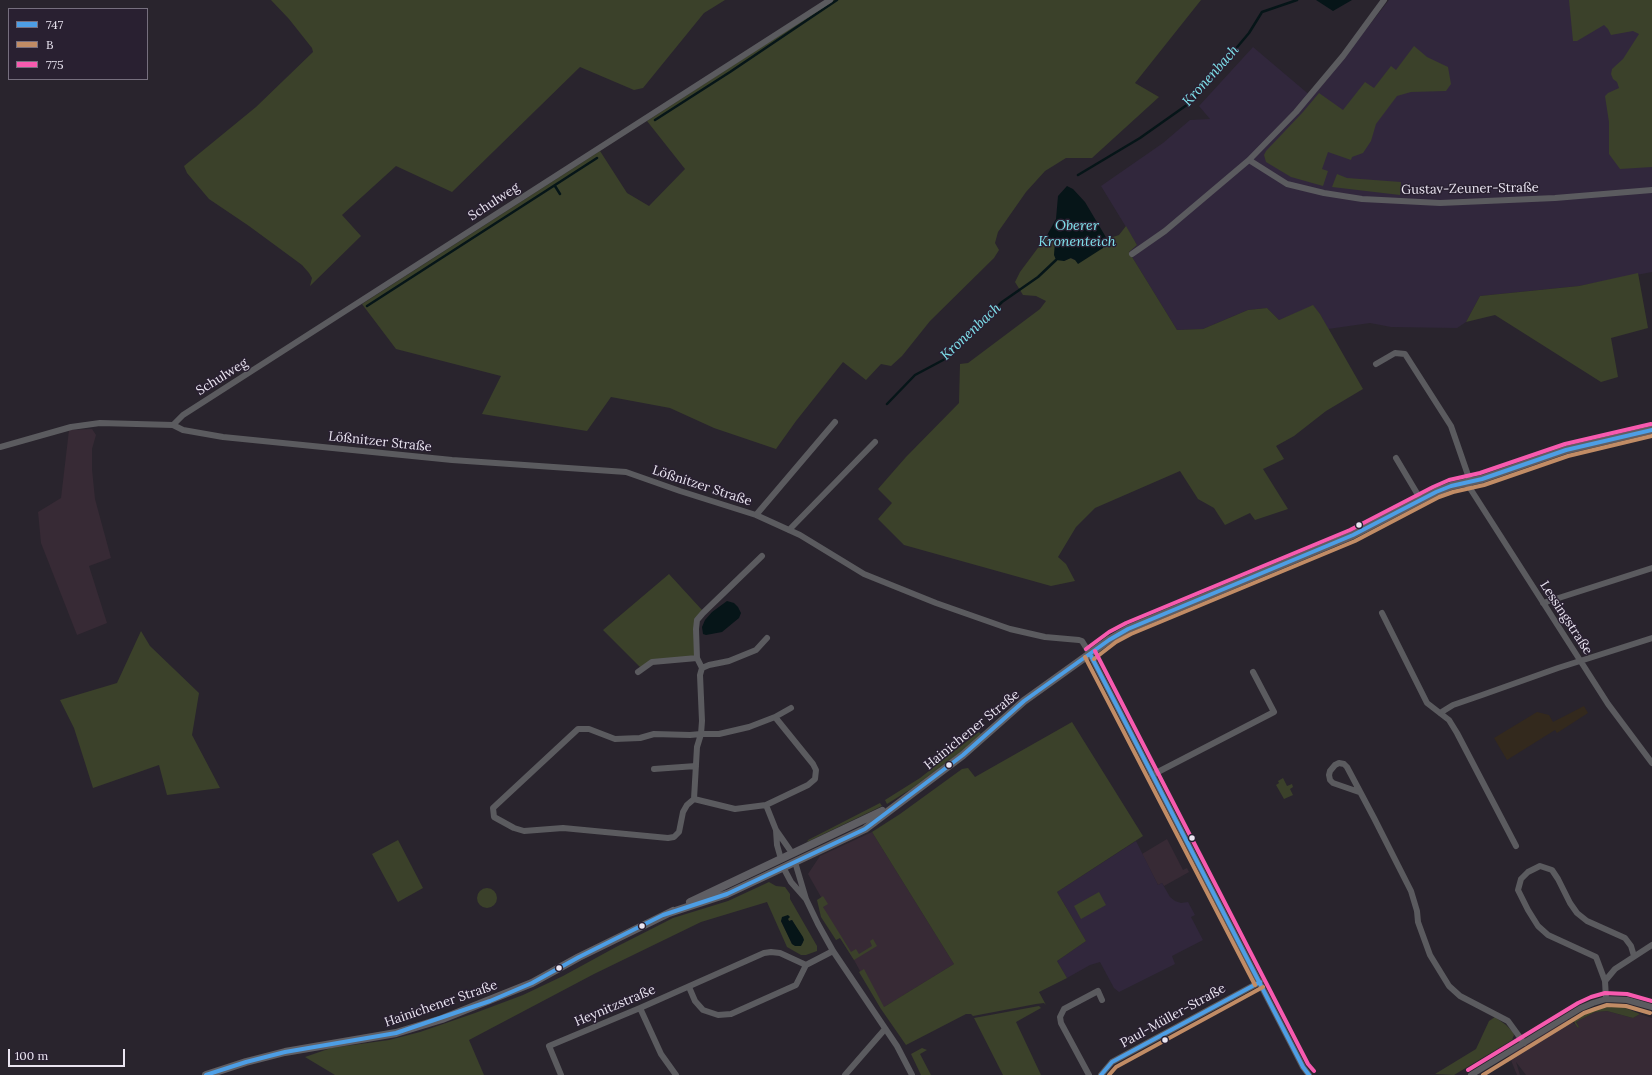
<!DOCTYPE html>
<meta charset="utf-8">
<style>
body{margin:0}
#map{position:relative;width:1652px;height:1075px;overflow:hidden;background:#29242d;font-family:Lora,serif}
canvas{display:block}
.legend{position:absolute;left:8px;top:8px;width:140px;height:72px;box-sizing:border-box;background:#292031;border:1px solid #766f7e;margin:0;padding:5px 7px;list-style:none;font-size:12px;color:#eae5f1}
.legend li{display:flex;align-items:center;gap:8px;height:20px}
.legend b{width:20px;border:1px solid #766f7e}
.scale{position:absolute;left:8px;top:1049px;width:117px;height:18px;box-sizing:border-box;border:2px solid #eae5f1;border-top:0;padding-left:5px;font-size:12px;line-height:14px;white-space:nowrap;color:#eae5f1;-webkit-text-stroke:3px #292031;paint-order:stroke}
</style>
<div id="map">
<canvas width="1652" height="1075"></canvas>
<ul class="legend">
<li><b style="height:5px;background:#4d9ee5"></b>747</li>
<li><b style="height:5px;background:#c18c65"></b>B</li>
<li><b style="height:5px;background:#f75aaf"></b>775</li>
</ul>
<div class="scale">100 m</div>
</div>
<script>
const ctx = document.querySelector('canvas').getContext('2d');
ctx.lineJoin = 'round';
function paint(path, color) {
  ctx.fillStyle = color;
  ctx.fill(path, 'evenodd');
}
function toPath(rows) {
  const path = new Path2D();
  for (const r of rows) {
    if (r.length === 3) {
      path.moveTo(r[0] + r[2], r[1]);
      path.arc(r[0], r[1], r[2], 0, 2 * Math.PI);
      continue;
    }
    path.moveTo(r[0], r[1]);
    for (let i = 2; i < r.length; i += 2) path.lineTo(r[i], r[i + 1]);
  }
  return path;
}
function trace(path, color, width, dash) {
  ctx.strokeStyle = color;
  ctx.lineWidth = width;
  ctx.lineCap = dash ? 'butt' : 'round';
  ctx.setLineDash(dash || []);
  ctx.stroke(path);
}
function write(font, color, halo, rows, align = 'center') {
  ctx.font = font + ' Lora,serif';
  ctx.lineWidth = 3;
  ctx.setLineDash([]);
  ctx.textBaseline = 'middle';
  ctx.strokeStyle = halo;
  ctx.fillStyle = color;
  for (const [text, x, y, turn = 0] of rows) {
    ctx.save();
    ctx.translate(x, y);
    ctx.rotate((+turn || 0) * Math.PI / 180);
    ctx.textAlign = isNaN(turn) ? turn : align;
    if (halo) ctx.strokeText(text, 0, 0);
    ctx.fillText(text, 0, 0);
    ctx.restore();
  }
}
paint(toPath([
 [92,429,96,435,92,449,92,469,95,499,111,558,89,566,107,623,77,635,41,543,38,512,61,498,69,430],
 [872,832,954,964,881,1009,854,960,824,913,821,897,808,874,820,856],
 [1167,839,1183,870,1187,868,1189,872,1164,886,1162,883,1158,885,1142,854],
 [1607,1011,1633,1018,1640,1014,1652,1018,1652,1075,1526,1075,1516,1062,1520,1075,1517,1075,1508,1053,1565,1018,1575,1024,1578,1028,1579,1027,1576,1022,1595,1012]
]), '#372a35');
paint(toPath([
 [1584,706,1588,713,1557,733,1555,730,1507,760,1494,738,1537,712,1549,715,1553,722]
]), '#33291d');
paint(toPath([
 [1389,0,1652,0,1652,272,1579,286,1480,296,1466,322,1457,328,1391,327,1370,323,1328,329,1320,314,1313,306,1279,320,1267,308,1248,310,1203,329,1177,330,1129,252,1137,245,1101,186,1163,143,1190,120,1210,119,1199,106,1253,47,1312,97,1328,78],
 [1136,841,1158,885,1162,883,1170,897,1175,901,1181,903,1188,902,1195,915,1191,917,1203,940,1172,956,1175,964,1119,992,1114,988,1100,962,1090,965,1067,978,1057,961,1086,941,1057,892]
]), '#31273c');
paint(toPath([
 [271,0,725,0,704,13,643,88,634,90,580,67,452,192,396,166,342,215,361,236,310,286,312,278,309,273,302,265,249,226,209,199,187,173,184,166,256,107,313,52,312,48,289,19],
 [834,0,1201,0,1135,83,1159,97,1092,158,1066,158,1045,171,1026,192,998,232,995,243,999,250,994,258,930,321,902,356,891,366,881,364,866,380,843,362,796,421,776,449,714,428,670,408,611,397,587,431,482,414,501,376,396,349,362,304,600,151,627,193,649,206,685,169,647,121],
 [1569,0,1652,0,1652,167,1620,169,1609,154,1609,122,1605,96,1608,93,1619,88,1617,82,1613,79,1611,74,1612,69,1623,59,1639,34,1633,31,1611,35,1608,29,1604,25,1577,41,1573,41],
 [1414,46,1427,57,1448,67,1451,84,1446,91,1411,92,1397,96,1376,124,1371,141,1363,153,1352,157,1351,160,1328,152,1322,169,1328,171,1323,186,1291,177,1266,162,1264,155,1266,151,1303,112,1319,93,1343,110,1365,82,1374,88,1391,66,1396,70],
 [1337,174,1347,178,1401,182,1400,195,1332,187],
 [1126,226,1137,245,1129,252,1177,330,1203,329,1248,310,1267,308,1279,320,1313,305,1320,314,1363,389,1326,411,1294,436,1276,446,1284,459,1263,469,1288,509,1255,520,1250,513,1225,525,1214,508,1198,499,1180,471,1095,508,1076,527,1058,557,1066,564,1075,581,1051,586,904,545,878,519,892,503,878,489,906,457,959,403,960,364,968,363,1040,309,1046,301,1036,296,1023,295,1015,282,1020,272,1046,237,1055,241,1055,247,1064,261,1070,258,1075,260,1103,248,1107,239,1119,235],
 [1638,273,1648,328,1611,338,1618,377,1601,382,1495,315,1466,322,1480,296,1579,286],
 [669,574,702,610,697,620,697,658,652,662,642,669,603,630],
 [141,631,150,646,199,693,192,735,220,788,167,795,159,765,93,788,74,728,60,700,117,683],
 [1072,722,1143,836,1057,892,1086,941,1057,961,1067,978,1039,992,1046,1005,1044,1003,1036,1004,973,1016,971,1014,966,1014,906,1045,881,1009,859,972,864,969,884,1007,954,964,872,832,900,814,962,769,968,768,975,777],
 [979,732,982,735,974,742,911,789,887,804,885,800,920,778],
 [1283,778,1287,786,1292,784,1293,787,1290,789,1293,795,1284,799,1276,785,1279,783,1278,781],
 [880,803,882,806,807,842,808,840],
 [398,840,423,888,398,902,372,854],
 [769,882,776,886,785,887,790,894,790,899,817,946,817,951,806,955,801,955,787,947,767,902,701,922,594,974,469,1040,484,1075,335,1075,305,1057,331,1048,389,1040,420,1032,475,1013,523,995,563,976,616,947,673,918,728,901],
 [788,919,789,921,792,920,802,937,803,943,798,946,792,944,781,921],
 [487,898,10],
 [1099,892,1106,905,1081,919,1074,906],
 [823,896,828,904,823,907,851,952,856,949,859,954,872,946,870,941,873,939,877,946,854,960,840,938,836,940,821,917,817,900],
 [1039,1006,1041,1008,1016,1022,1041,1075,1003,1075,974,1018],
 [1610,1006,1623,1007,1640,1014,1633,1018,1607,1011,1595,1012,1576,1022,1579,1027,1578,1028,1575,1024,1574,1021,1580,1017,1597,1009],
 [1495,1017,1506,1025,1513,1032,1514,1035,1512,1040,1454,1075,1435,1074,1476,1049,1489,1021],
 [922,1048,927,1050,920,1054,931,1075,921,1075,911,1054]
]), '#3b412a');
paint(toPath([
 [1316,0,1352,0,1333,11],
 [1067,186,1073,189,1085,202,1107,239,1103,248,1078,264,1075,260,1071,258,1064,261,1056,260,1054,255,1055,241,1046,237,1056,219,1058,196],
 [727,601,734,603,738,607,741,613,739,618,722,632,706,635,703,634,702,627,705,620,712,612],
 [788,915,790,917,788,919,789,921,792,920,803,937,804,940,801,946,795,946,792,944,781,921,782,917]
]), '#061518');
trace(toPath([
 [655,120,730,72,837,0],
 [1078,175,1140,138,1191,102,1249,33,1262,12,1297,0],
 [555,186,560,194],
 [367,306,597,158],
 [887,404,915,375,945,359,1002,302,1038,277,1056,260]
]), '#061518', 2.5);
trace(toPath([
 [1249,160,1287,184,1324,193,1362,199,1440,203,1555,198,1652,190],
 [1132,254,1165,231,1249,160,1296,112,1343,56,1384,0],
 [1376,364,1395,353,1405,354,1451,426,1470,481],
 [173,425,183,415,830,0],
 [0,447,71,427,100,423,173,425,183,430,223,437,452,460,626,472,680,491,756,515,800,535,864,574,936,603,1010,629,1045,637,1079,640,1082,641,1090,654,1303,1067,1309,1075],
 [1396,458,1421,500],
 [1466,482,1608,704,1652,763],
 [756,515,835,422],
 [789,530,875,442],
 [762,556,703,613,697,620,696,629,697,658,702,668,700,675,702,721,701,734,697,747,694,799,687,805,683,812,679,832,674,837,668,838,563,828,524,831,514,828,494,817,493,808,578,729,589,729,615,739,640,738,654,734,690,735,701,734,719,734,749,727,775,717,813,764,816,770,815,779,808,785,766,805,776,830,792,853],
 [1543,603,1652,568],
 [1382,613,1427,703,1449,720,1457,733,1516,846],
 [702,668,709,665,729,661,756,650,767,638],
 [638,672,652,662,697,658],
 [1440,713,1453,705,1482,695,1558,668,1652,638],
 [775,717,791,708],
 [654,769,696,766],
 [1152,775,1274,712,1253,672],
 [1359,792,1333,783,1330,780,1329,775,1330,771,1335,765,1339,763,1344,764,1347,767,1374,818,1411,891,1417,911,1418,922,1430,955,1449,986,1460,996,1508,1021,1524,1043],
 [694,799,735,809,766,805],
 [776,830,777,845,781,859],
 [795,862,806,899,818,924,833,951,897,1046,912,1075],
 [783,867,791,882,806,899],
 [1605,981,1596,957,1548,935,1538,926,1528,910,1518,890,1521,879,1528,872,1540,866,1552,870,1558,879,1570,903,1577,913,1587,921,1625,938,1631,946,1634,956],
 [689,987,695,1001,703,1010,718,1015,731,1014,796,985,806,965],
 [1606,999,1605,981,1615,969,1652,945],
 [640,1008,661,1054,676,1075],
 [561,1075,549,1046,640,1008,764,953,771,952,780,953,806,965,833,951],
 [845,1075,885,1029],
 [1089,1075,1061,1023,1060,1017,1064,1009,1098,991,1102,1000],
 [1101,1075,1112,1062,1260,982],
 [1471,1075,1581,1008,1593,1003,1606,999,1627,1000,1652,1007]
]), '#5b5b5f', 6);
trace(toPath([
 [690,902,882,811],
 [669,913,727,894,865,829,963,755,1024,701,1109,640,1128,629,1353,535,1436,492,1451,486,1482,479,1566,450,1652,430],
 [206,1075,246,1062,285,1052,396,1033,442,1019,532,983,579,957,673,911]
]), '#5f5e63', 8);
trace(toPath([
 [1090,654,1303,1067,1309,1075],
 [206,1075,246,1062,285,1052,396,1033,490,1001,532,983,579,957,663,915,727,894,865,829,963,755,1024,701,1109,640,1128,629,1353,535,1436,492,1451,486,1482,479,1566,450,1652,430],
 [1101,1075,1112,1062,1260,982]
]), '#4d9ee5', 4);
trace(toPath([
 [1085,657,1255,985],
 [1094,659,1116,642,1131,634,1355,541,1439,497,1453,492,1484,485,1568,456,1652,436],
 [1109,1075,1116,1067,1263,987],
 [1483,1075,1584,1013,1595,1009,1607,1005,1626,1006,1650,1013]
]), '#c18c65', 4);
trace(toPath([
 [1086,649,1109,632,1126,623,1350,530,1433,487,1449,480,1480,473,1565,444,1651,424],
 [1095,651,1308,1064,1314,1071],
 [1468,1070,1578,1003,1591,997,1605,993,1627,994,1652,1001]
]), '#f75aaf', 4);
for (const [x, y, r, color] of [
 [1359,525,3.5,"#eae5f1"],
 [949,765,3.5,"#eae5f1"],
 [1192,838,3.5,"#eae5f1"],
 [642,926,3.5,"#eae5f1"],
 [559,968,3.5,"#eae5f1"],
 [1165,1040,3.5,"#eae5f1"]
]) {
  const dot = new Path2D();
  dot.arc(x, y, r, 0, 2 * Math.PI);
  ctx.fillStyle = color;
  ctx.fill(dot);
  trace(dot, '#292031', 1.5);
}
write('13px', '#eae5f1', '#292031', [
 ["Gustav-Zeuner-Straße",1470,189,-1],
 ["Schulweg",494,202,-33],
 ["Schulweg",222,377,-32],
 ["Lößnitzer Straße",380,442,6],
 ["Lößnitzer Straße",702,486,18],
 ["Lessingstraße",1566,618,57],
 ["Hainichener Straße",972,730,-39],
 ["Hainichener Straße",441,1004,-19],
 ["Heynitzstraße",615,1006,-23],
 ["Paul-Müller-Straße",1173,1016,-29]
]);
write('italic 14px', '#7fe2ec', '#292031', [
 ["Kronenbach",1211,76,-48],
 ["Oberer",1077,226],
 ["Kronenteich",1077,242],
 ["Kronenbach",971,332,-43]
]);
</script>
